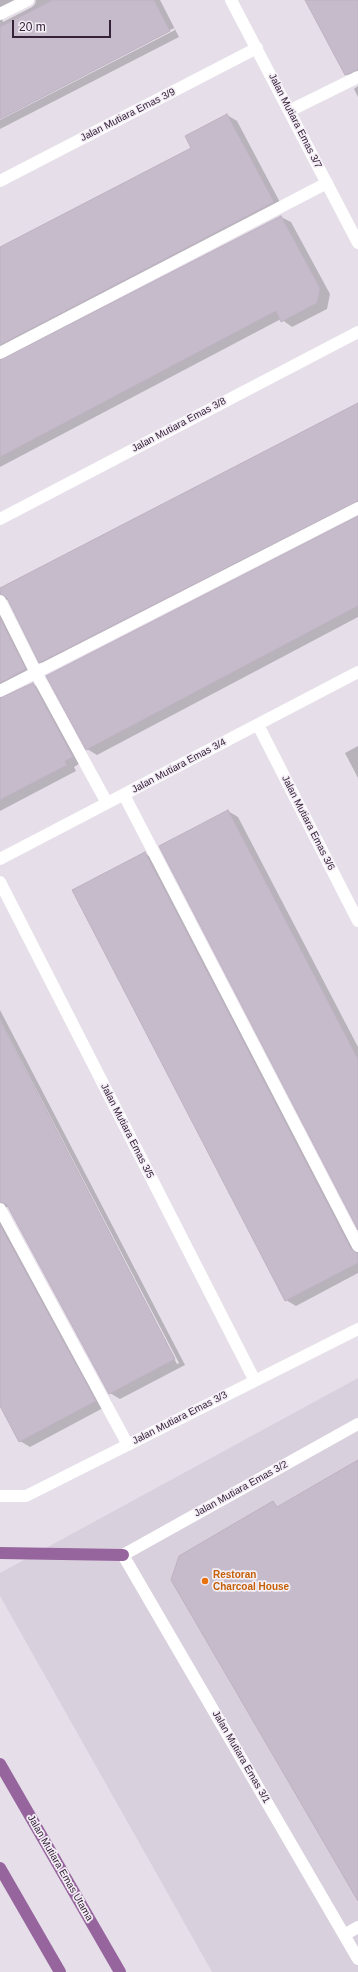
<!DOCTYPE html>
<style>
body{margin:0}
#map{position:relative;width:358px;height:1972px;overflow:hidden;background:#e6dfe9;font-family:Arial,sans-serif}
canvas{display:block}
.scale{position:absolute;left:12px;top:20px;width:99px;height:18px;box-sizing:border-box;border:2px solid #352138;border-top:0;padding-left:5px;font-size:12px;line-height:14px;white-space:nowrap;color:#352138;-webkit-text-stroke:3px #f4eff6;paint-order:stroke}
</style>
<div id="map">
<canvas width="358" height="1972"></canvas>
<div class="scale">20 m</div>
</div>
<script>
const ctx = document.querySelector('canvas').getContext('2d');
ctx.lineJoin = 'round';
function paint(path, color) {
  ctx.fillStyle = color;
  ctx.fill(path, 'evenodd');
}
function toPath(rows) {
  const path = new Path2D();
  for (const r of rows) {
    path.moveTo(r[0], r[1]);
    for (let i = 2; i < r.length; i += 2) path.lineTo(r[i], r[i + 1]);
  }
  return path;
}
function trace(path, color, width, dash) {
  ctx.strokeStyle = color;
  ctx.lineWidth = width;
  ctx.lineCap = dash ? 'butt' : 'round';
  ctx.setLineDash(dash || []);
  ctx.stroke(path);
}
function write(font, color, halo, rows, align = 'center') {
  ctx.font = font + ' Arial,sans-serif';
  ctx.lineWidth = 3.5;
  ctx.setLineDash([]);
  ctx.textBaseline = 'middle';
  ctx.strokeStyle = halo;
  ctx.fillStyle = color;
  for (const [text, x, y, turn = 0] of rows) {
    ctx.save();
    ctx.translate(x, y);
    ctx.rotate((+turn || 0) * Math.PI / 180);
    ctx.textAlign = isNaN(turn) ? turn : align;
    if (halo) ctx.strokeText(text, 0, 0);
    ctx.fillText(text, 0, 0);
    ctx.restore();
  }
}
paint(toPath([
 [358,1378,358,1972,212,1972,0,1596,0,1573]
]), '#d9d0dd');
paint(toPath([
 [0,0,32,0,2,19,3,22,32,7,35,4,36,0,160,0,179,37,0,129,0,120,175,30,174,28,0,118],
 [307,0,358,0,358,79,346,74],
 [358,86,358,97,354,89],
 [227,115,237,121,283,208,3,355,3,361,281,217,291,222,330,294,327,309,292,327,281,319,0,467,0,248,192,148],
 [358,404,358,510,50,668,40,662,9,599,6,600,2,606,35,675,2,696,3,699,33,684,43,690,82,762,74,767,76,771,0,811,0,590],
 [358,518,358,617,97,755,87,749],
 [358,746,358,778,345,753],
 [228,811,238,817,358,1047,358,1228],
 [145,854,155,859,358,1250,358,1273,296,1306,286,1300],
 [0,1010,185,1365,120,1399,110,1393,9,1207,7,1207,3,1211,105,1407,30,1447,20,1441,0,1403,0,1025,177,1364,179,1363,0,1020]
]), '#0003');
const building = toPath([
 [53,0,154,0,170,31,0,119,0,27,53,0],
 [305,0,358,0,358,70,345,75,305,0],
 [227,114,274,202,0,345,0,247,191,148,185,136,227,114],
 [281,216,320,288,317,303,281,322,276,311,0,457,0,360,281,216],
 [358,403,358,501,39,663,7,598,0,594,0,588,358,403],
 [358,516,358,606,86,750,46,676,358,516],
 [0,618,26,669,0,683,0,618],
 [33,683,73,757,65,761,67,765,0,800,0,698,33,683],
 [228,810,358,1059,358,1230,159,846,228,810],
 [145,852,351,1249,358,1253,358,1263,285,1301,72,890,145,852],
 [0,1021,175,1359,109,1394,7,1205,0,1202,0,1021],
 [0,1225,96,1401,19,1442,0,1406,0,1225],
 [358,1460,358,1901,171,1580,179,1556,273,1501,277,1507,358,1460]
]);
paint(building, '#c5bbca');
trace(building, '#beb2c2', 1);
trace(toPath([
 [231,0,358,243],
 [0,14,28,0],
 [289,111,358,77],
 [0,181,257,48],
 [0,353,327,183],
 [0,519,358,332],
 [0,601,36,673,107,803],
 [0,691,358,508],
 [258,725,358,921],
 [124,795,358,1246],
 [0,859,358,672],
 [0,882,255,1381],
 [0,1209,128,1445],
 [358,1424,123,1555,358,1959],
 [0,1496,26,1496,358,1329],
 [344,1935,358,1927]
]), '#fff', 12);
trace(toPath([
 [0,1553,123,1555],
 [0,1764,120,1972],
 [0,1868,60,1972]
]), '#96659d', 12);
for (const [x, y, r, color] of [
 [205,1581,4,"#e8710a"]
]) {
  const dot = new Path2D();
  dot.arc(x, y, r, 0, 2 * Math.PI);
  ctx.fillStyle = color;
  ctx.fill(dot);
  trace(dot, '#f4eff6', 1.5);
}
write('10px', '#352138', '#f4eff6', [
 ["Jalan Mutiara Emas 3/9",128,115,-27],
 ["Jalan Mutiara Emas 3/7",295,121,63],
 ["Jalan Mutiara Emas 3/8",179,425,-28],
 ["Jalan Mutiara Emas 3/4",179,766,-28],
 ["Jalan Mutiara Emas 3/6",308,823,63],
 ["Jalan Mutiara Emas 3/5",127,1131,63],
 ["Jalan Mutiara Emas 3/3",180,1418,-27],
 ["Jalan Mutiara Emas 3/2",241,1489,-29],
 ["Jalan Mutiara Emas 3/1",241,1757,60],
 ["Jalan Mutiara Emas Utama",60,1868,60]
]);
write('bold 10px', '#c56008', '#f4eff6', [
 ["Restoran",213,1575],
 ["Charcoal House",213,1587]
], 'left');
</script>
